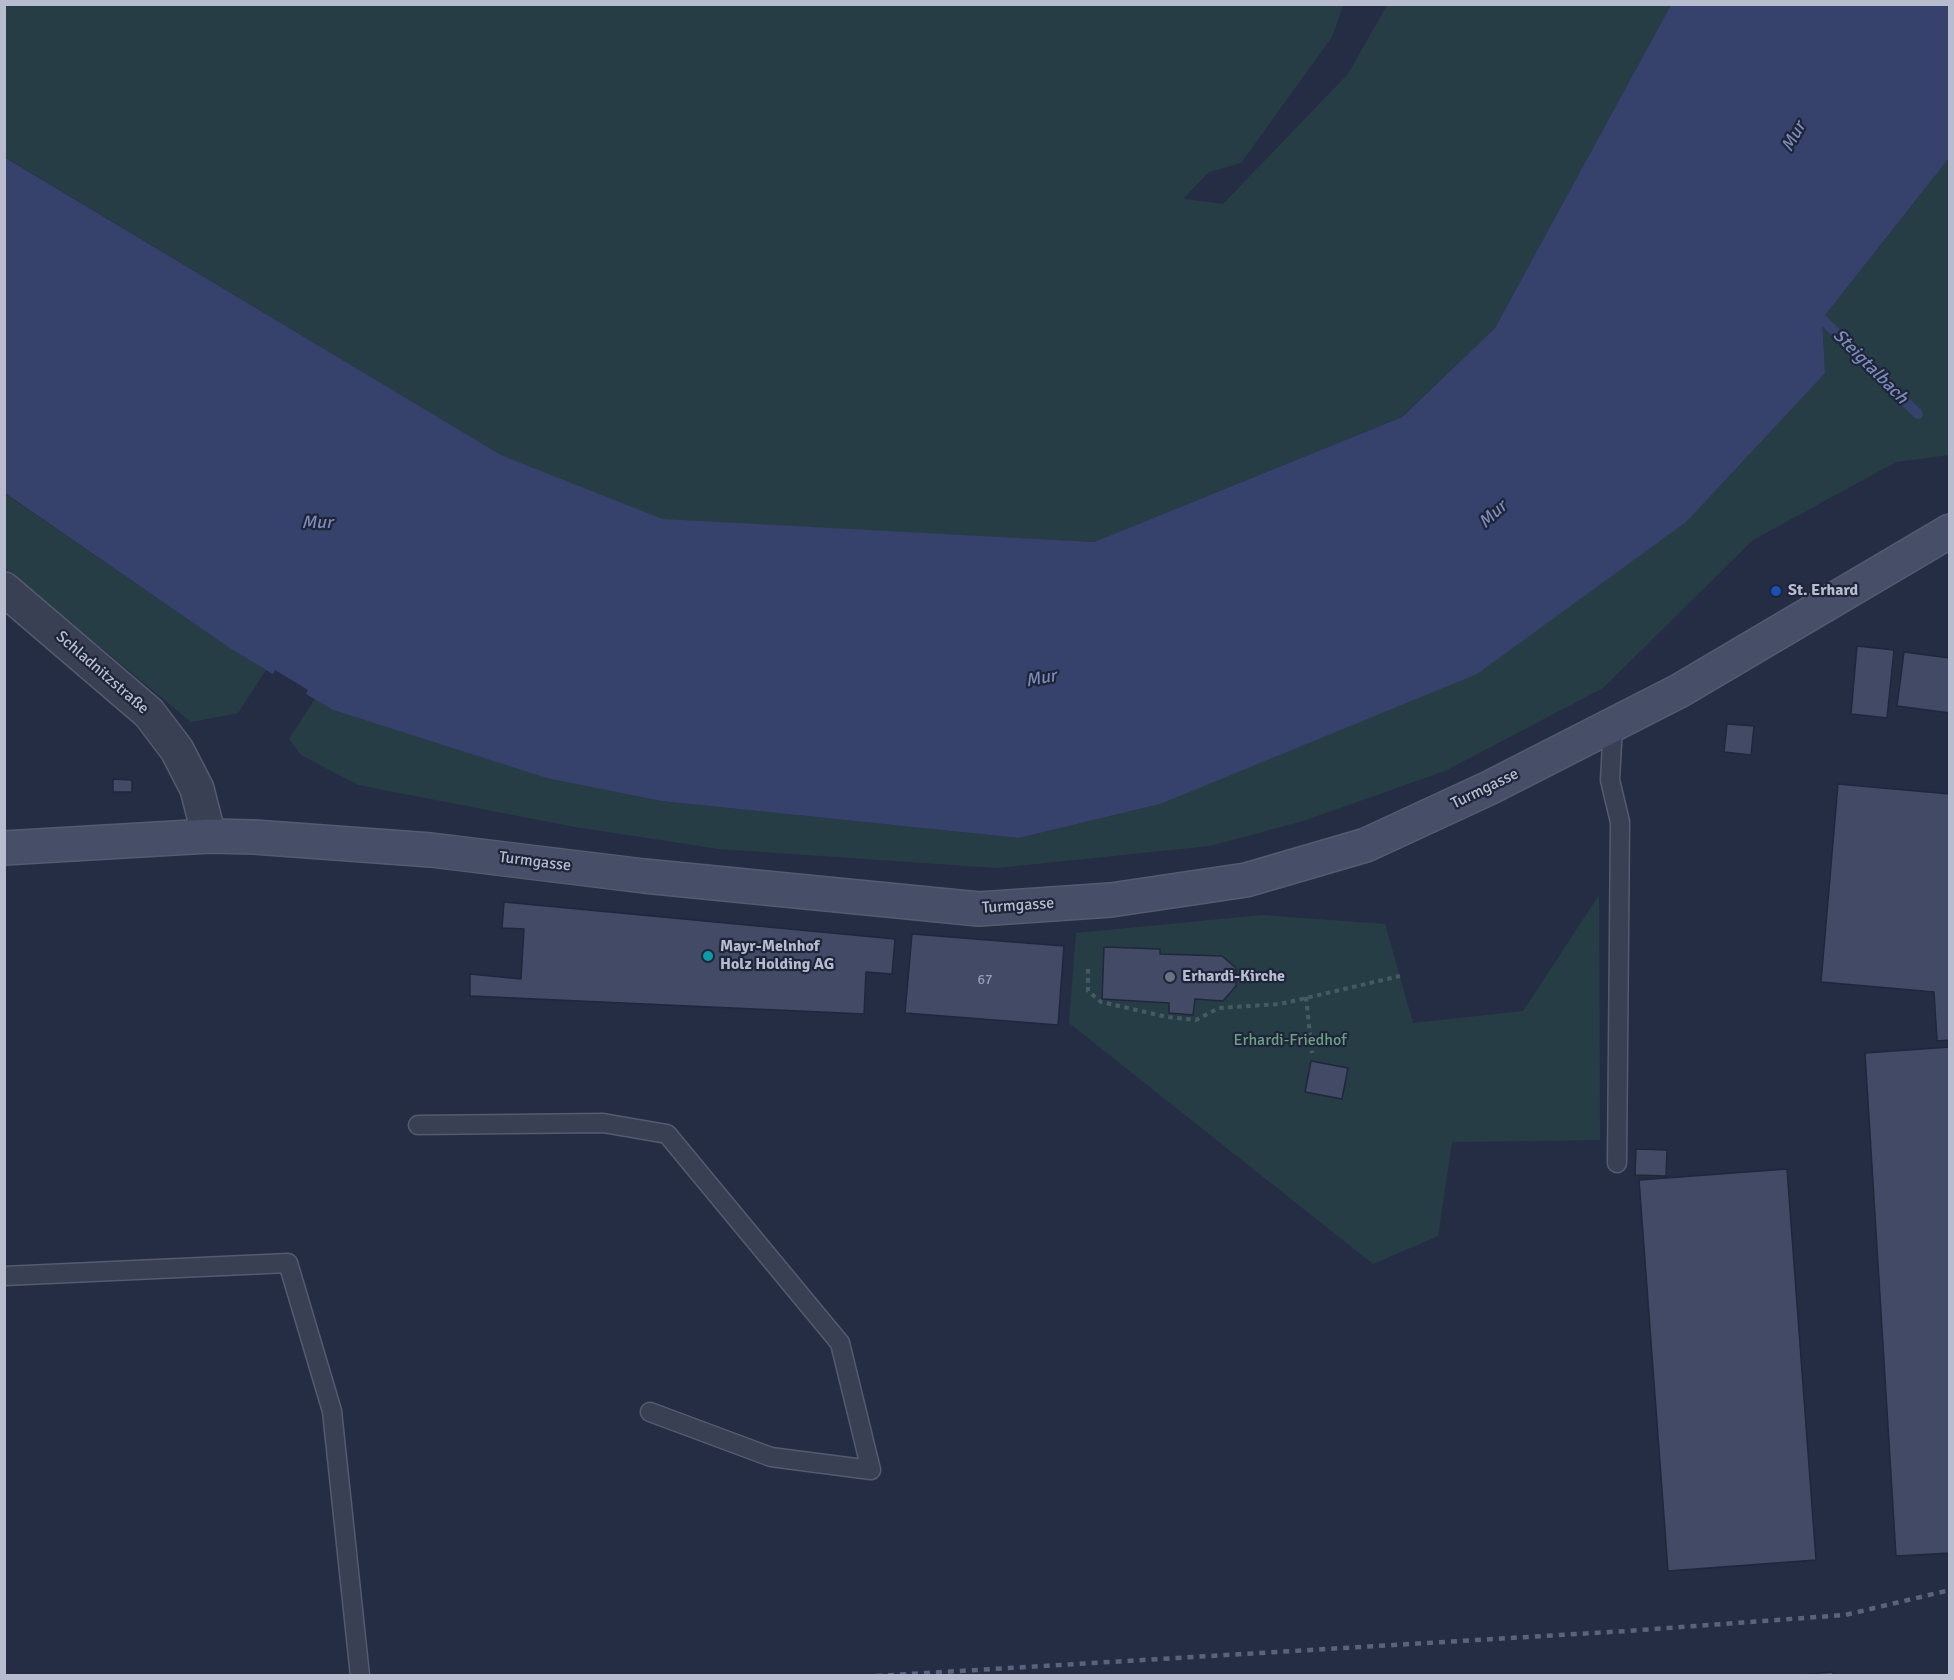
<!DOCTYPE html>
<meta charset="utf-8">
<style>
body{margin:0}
#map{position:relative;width:1954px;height:1680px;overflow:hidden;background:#252d45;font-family:Signika,sans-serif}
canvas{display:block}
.frame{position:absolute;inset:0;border:6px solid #b7bcce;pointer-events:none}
</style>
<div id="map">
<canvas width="1954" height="1680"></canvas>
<div class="frame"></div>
</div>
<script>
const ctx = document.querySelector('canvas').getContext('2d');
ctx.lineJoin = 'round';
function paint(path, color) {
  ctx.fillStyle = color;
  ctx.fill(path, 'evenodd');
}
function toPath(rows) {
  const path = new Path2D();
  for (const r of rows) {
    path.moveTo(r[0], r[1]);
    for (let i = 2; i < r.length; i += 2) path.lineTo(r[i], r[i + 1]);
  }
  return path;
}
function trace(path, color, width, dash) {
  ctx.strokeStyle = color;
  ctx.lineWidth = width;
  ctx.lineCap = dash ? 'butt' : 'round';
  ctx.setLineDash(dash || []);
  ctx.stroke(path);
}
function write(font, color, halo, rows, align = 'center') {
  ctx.font = font + ' Signika,sans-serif';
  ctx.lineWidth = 4.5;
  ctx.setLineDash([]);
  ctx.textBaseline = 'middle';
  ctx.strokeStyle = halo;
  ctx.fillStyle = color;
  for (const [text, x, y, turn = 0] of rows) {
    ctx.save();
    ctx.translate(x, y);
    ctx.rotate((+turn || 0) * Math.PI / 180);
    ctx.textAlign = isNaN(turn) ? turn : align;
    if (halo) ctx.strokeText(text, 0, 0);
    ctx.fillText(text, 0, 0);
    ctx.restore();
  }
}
paint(toPath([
 [4,5,1343,5,1332,37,1241,163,1209,172,1183,199,1223,204,1348,74,1387,5,1671,5,1495,328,1401,417,1094,542,662,520,501,455,5,157],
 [1949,158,1949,455,1896,462,1753,540,1603,688,1445,771,1303,821,1210,846,997,868,719,849,575,827,358,785,301,755,289,739,315,699,333,710,546,777,661,801,1019,838,1160,804,1825,373,1822,319],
 [4,493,231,649,266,670,238,713,191,722,5,568],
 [1599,895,1600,1140,1452,1142,1438,1236,1373,1264,1069,1023,1076,933,1262,915,1385,924,1413,1023,1523,1011]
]), '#273d46');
paint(toPath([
 [1671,5,1949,5,1949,158,1822,319,1825,373,1686,522,1477,674,1160,804,1019,838,661,801,547,778,333,710,231,649,5,493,4,157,501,455,662,519,1094,542,1402,417,1495,328]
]), '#36426b');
paint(toPath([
 [275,670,308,690,304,696,272,676]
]), '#252d45');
trace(toPath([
 [1822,319,1918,414]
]), '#36426b', 10);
const building = toPath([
 [1857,646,1894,650,1887,718,1851,714,1857,646],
 [1904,652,1950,658,1950,713,1897,706,1904,652],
 [1727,724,1754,726,1751,755,1724,752,1727,724],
 [113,779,132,780,132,792,113,792,113,779],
 [1838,784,1950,794,1950,1040,1937,1041,1934,992,1821,982,1838,784],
 [504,902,895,939,892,974,866,972,864,1014,470,996,470,974,521,979,524,929,502,928,504,902],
 [912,934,1064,946,1058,1025,905,1013,912,934],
 [1104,947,1160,949,1160,954,1222,956,1236,968,1236,986,1223,1001,1195,999,1193,1015,1169,1013,1169,1003,1102,999,1104,947],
 [1950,1047,1950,1553,1896,1556,1865,1053,1950,1047],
 [1311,1061,1348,1068,1342,1099,1305,1092,1311,1061],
 [1636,1149,1667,1150,1666,1176,1635,1175,1636,1149],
 [1787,1169,1816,1560,1668,1571,1639,1180,1787,1169],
 [1833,1672,1833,1676,1786,1676,1833,1672]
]);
paint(building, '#424a65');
trace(building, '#20273c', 1.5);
const service = toPath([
 [1613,726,1610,780,1620,822,1617,1163],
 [418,1125,603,1123,667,1134,840,1343,871,1470,771,1457,650,1412],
 [4,1276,288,1263,332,1411,360,1676]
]);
const minor = toPath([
 [4,589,149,713,177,750,197,789,209,836]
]);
const secondary = toPath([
 [4,848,209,836,254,837,431,850,644,876,979,909,1111,900,1246,880,1366,845,1489,788,1679,691,1950,531]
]);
trace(service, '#555b6f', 21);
trace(minor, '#555b6f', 36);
trace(secondary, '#555b6f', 36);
trace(toPath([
 [1088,969,1088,991,1101,1002,1167,1017,1196,1020,1219,1008,1280,1004,1400,976],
 [1306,997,1312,1053]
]), '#465a62', 4, [4.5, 4.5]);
trace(service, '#3a4054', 18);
trace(minor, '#3a4054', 33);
trace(secondary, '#474e68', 33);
trace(toPath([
 [876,1676,1627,1631,1845,1615,1950,1590]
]), '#5b637c', 4.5, [6, 6]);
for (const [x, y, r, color] of [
 [1776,591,6,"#1a4fb4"],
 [708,956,6,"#0f9aa8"],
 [1170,977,6,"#6b7280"]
]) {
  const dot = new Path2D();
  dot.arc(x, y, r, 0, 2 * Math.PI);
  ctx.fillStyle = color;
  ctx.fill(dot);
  trace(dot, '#1e253a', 2);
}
write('14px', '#9aa0b4', null, [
 ["67",985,980]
]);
write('bold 16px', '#b7bcce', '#1e253a', [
 ["St. Erhard",1788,591],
 ["Mayr-Melnhof",720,947],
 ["Holz Holding AG",720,965],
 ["Erhardi-Kirche",1182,977]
], 'left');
write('16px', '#b7bcce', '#1e253a', [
 ["Schladnitzstraße",102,673,41],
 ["Turmgasse",1485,789,-26],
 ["Turmgasse",535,862,7],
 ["Turmgasse",1018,906,-4]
]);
write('16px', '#6da082', '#1e253a', [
 ["Erhardi-Friedhof",1290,1041]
]);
write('italic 18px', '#7c8bb7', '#1e253a', [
 ["Mur",1794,137,-61],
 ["Steigtalbach",1870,367,45],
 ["Mur",1493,515,-43],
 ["Mur",317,523],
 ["Mur",1041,679,-11]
]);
</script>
